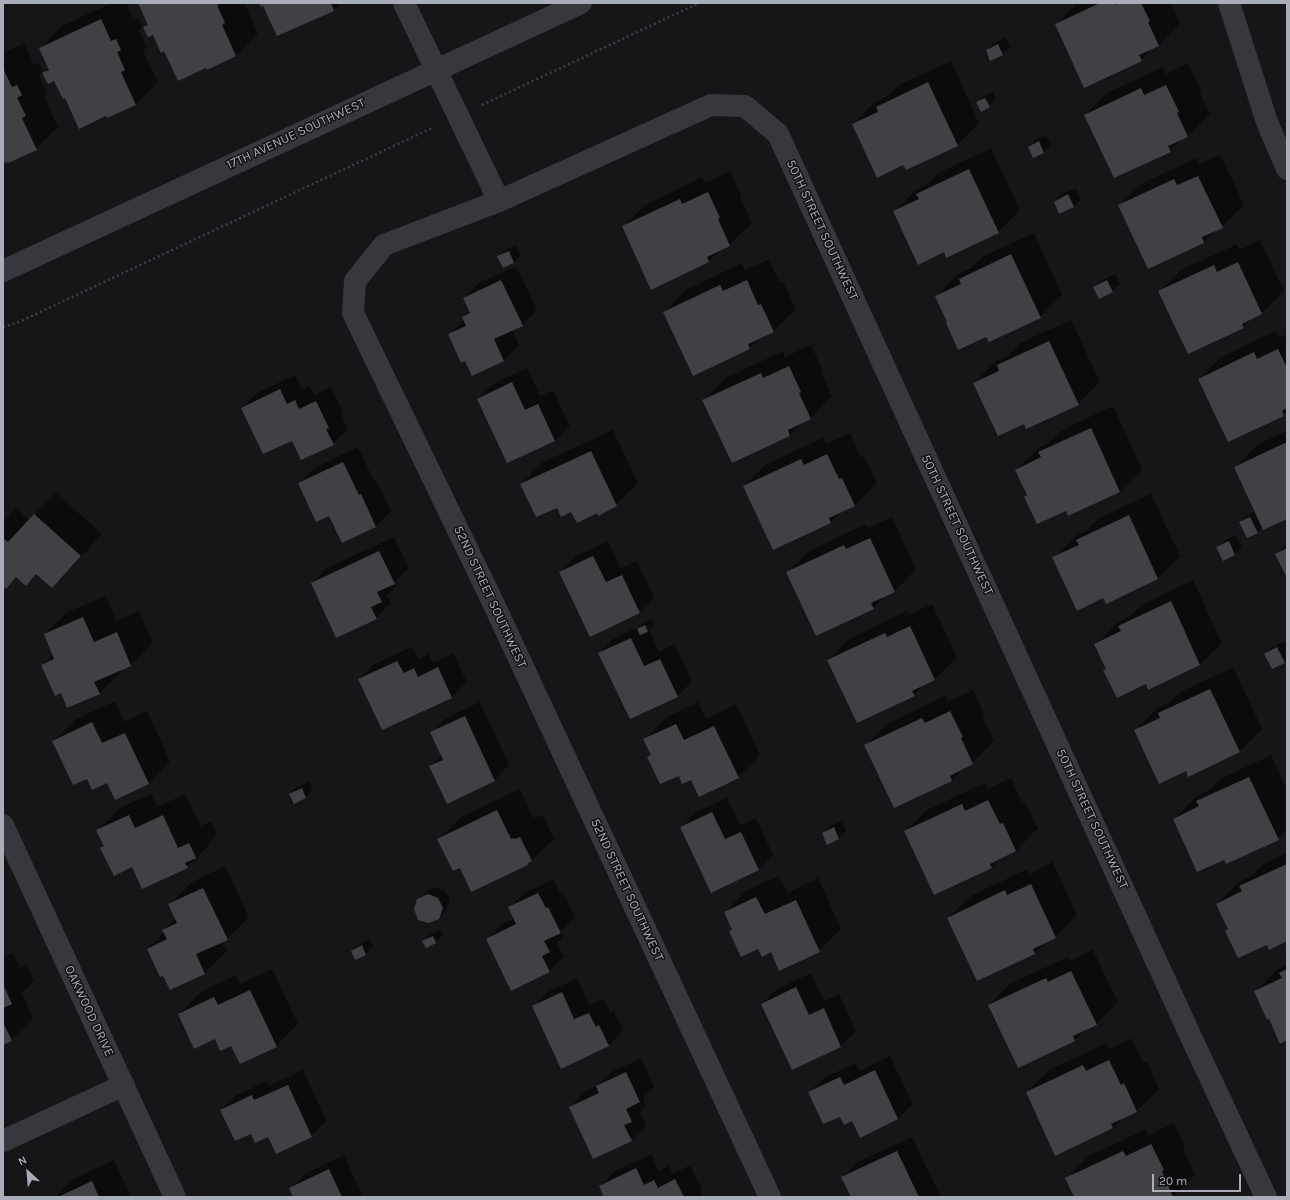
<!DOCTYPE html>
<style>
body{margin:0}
#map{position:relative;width:1290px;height:1200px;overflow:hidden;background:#161618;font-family:Karla,sans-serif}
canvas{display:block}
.frame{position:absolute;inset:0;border:4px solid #a8adb8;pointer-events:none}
.north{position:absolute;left:8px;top:1152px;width:40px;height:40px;-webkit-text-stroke:3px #111113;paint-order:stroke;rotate:334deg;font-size:11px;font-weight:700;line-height:16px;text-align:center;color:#a8adb8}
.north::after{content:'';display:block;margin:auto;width:14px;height:18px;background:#a8adb8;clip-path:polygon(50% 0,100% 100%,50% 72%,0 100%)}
.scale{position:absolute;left:1152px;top:1174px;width:89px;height:18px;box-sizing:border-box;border:2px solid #a8adb8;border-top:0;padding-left:5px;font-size:12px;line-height:14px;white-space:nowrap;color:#a8adb8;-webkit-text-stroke:3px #111113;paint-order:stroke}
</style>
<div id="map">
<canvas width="1290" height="1200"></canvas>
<div class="frame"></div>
<div class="north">N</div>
<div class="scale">20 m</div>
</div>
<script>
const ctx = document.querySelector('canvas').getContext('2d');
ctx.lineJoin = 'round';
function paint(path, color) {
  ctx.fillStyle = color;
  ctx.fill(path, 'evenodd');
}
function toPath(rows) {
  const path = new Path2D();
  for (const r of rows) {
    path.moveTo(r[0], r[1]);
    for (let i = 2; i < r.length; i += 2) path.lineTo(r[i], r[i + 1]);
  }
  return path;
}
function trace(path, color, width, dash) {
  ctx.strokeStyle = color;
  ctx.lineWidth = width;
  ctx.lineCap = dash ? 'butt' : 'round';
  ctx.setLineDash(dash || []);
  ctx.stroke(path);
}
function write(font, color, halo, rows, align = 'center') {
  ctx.font = font + ' Karla,sans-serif';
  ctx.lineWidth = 3;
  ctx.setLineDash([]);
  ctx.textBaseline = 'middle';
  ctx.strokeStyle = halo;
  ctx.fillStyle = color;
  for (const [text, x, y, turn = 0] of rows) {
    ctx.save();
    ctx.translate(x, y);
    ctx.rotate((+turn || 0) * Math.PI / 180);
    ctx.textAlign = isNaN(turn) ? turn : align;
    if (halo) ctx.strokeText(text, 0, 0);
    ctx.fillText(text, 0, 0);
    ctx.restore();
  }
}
paint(toPath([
 [112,3,126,3,134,20,138,17,143,27,139,30,146,47,143,51,158,82,136,104,108,116,65,97,55,79,44,73,49,68,40,48,62,26],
 [139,3,244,3,258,33,236,56,207,68,206,67,165,50,154,33,144,28,149,23],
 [260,3,341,3,334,10,277,35,263,5],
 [1077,3,1171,3,1180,23,1158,46,1153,48,1141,60,1056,24],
 [1005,38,1010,47,1002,54,987,50,994,43],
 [24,43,34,65,39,63,43,72,39,76,47,93,44,96,58,127,36,149,3,162,3,53],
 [951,61,979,123,957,145,904,164,853,124,875,102,888,96,899,85],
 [1188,63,1201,89,1199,91,1210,114,1188,136,1182,139,1170,151,1085,115,1107,93,1163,67,1166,74],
 [993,92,996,99,989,106,978,102,985,95],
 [1046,135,1051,145,1044,152,1034,157,1029,147,1036,140],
 [991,148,1020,210,998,232,944,251,894,212,916,190,927,184,940,172],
 [1220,154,1244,205,1222,227,1215,231,1203,242,1119,206,1141,184,1196,158,1200,164],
 [730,171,741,195,740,197,752,223,729,245,721,249,709,261,652,288,623,227,645,205,702,177,705,183],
 [1076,188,1081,199,1074,207,1055,202,1062,194],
 [1034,233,1062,295,1040,317,987,336,948,322,936,296,958,274,971,268,982,257],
 [1260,240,1284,291,1262,313,1253,317,1243,327,1159,292,1181,270,1237,244,1239,250],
 [516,245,521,255,514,263,503,267,498,256,506,249],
 [769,259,780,283,783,282,796,309,774,331,761,337,750,348,693,375,664,312,686,290,742,263,745,270],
 [516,266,537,310,522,325,512,330,519,345,504,360,472,375,466,360,449,335,464,320,463,317,470,311,464,298,479,283],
 [1115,274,1120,284,1112,291,1094,287,1102,280],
 [1071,320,1100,382,1078,404,1024,423,974,383,996,361,1008,356,1020,343],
 [1276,331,1279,337,1287,334,1287,411,1283,415,1199,379,1221,357],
 [811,345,822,369,821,371,832,396,810,419,803,422,790,435,733,462,704,400,726,378,783,351,785,357],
 [527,368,540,396,553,390,570,426,555,440,508,462,478,399,493,384],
 [295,375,302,390,310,386,314,395,331,387,343,412,341,414,348,429,333,444,293,440,242,408,257,393],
 [1113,406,1142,469,1120,491,1069,515,1066,509,1028,495,1016,470,1038,448,1049,443,1062,430],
 [613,430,638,483,616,505,597,512,572,511,557,506,521,484,543,462],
 [1287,431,1287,518,1263,527,1258,532,1247,537,1240,522,1247,515,1255,511,1235,468,1257,445],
 [850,433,861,458,864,456,877,483,855,505,841,512,831,522,774,549,744,486,766,464,823,438,826,444],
 [358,447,374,481,376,480,391,511,376,526,342,541,330,514,299,483,314,468],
 [56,493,102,534,74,565,52,587,37,574,26,585,17,577,6,588,3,585,3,522,16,508,29,520],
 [1151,494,1180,556,1158,578,1104,597,1054,558,1076,536,1087,530,1099,518],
 [892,517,916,569,894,592,885,596,873,608,787,573,809,551,866,524,868,528],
 [1236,535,1242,547,1235,554,1217,547,1225,540],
 [394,537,409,568,394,583,396,586,387,595,391,603,376,618,312,583,327,568],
 [608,541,621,568,637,561,654,598,639,612,560,572,575,557],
 [1287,543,1287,576,1277,554],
 [1193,580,1222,643,1200,665,1146,683,1104,670,1107,668,1096,644,1118,622,1130,616,1142,605],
 [106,596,116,621,139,611,153,643,131,665,120,669,121,672,99,694,62,692,42,665,53,654,45,634,67,612],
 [932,604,957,657,935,679,926,683,914,695,828,660,850,638,907,611,909,615],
 [652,618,655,624,649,630,659,652,675,644,692,681,678,696,599,653,614,638,641,626,645,622],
 [1284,641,1287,646,1287,659,1284,662,1265,654,1273,647],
 [412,647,419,659,429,654,433,663,453,653,467,682,452,697,382,729,359,679,374,664],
 [1233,667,1262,729,1240,751,1188,775,1186,770,1135,731,1157,708,1170,702,1182,691],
 [973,690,984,714,982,716,994,741,972,763,965,767,952,780,895,807,866,745,888,723,945,696,947,702],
 [115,701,124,722,147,711,170,761,148,784,107,782,87,778,53,742,76,719],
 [480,702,509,765,495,780,430,767,442,755,431,733,446,718],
 [698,702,706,719,736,704,760,755,738,777,691,778,679,774,648,757,652,754,645,739,667,717],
 [1271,755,1287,789,1287,830,1278,839,1224,858,1174,819,1196,797,1208,791,1220,779],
 [1011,778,1022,803,1025,802,1038,828,1016,851,1002,857,992,867,905,832,927,810,984,783,987,789],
 [309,782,313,790,305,797,290,794,297,787],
 [520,789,533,818,537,816,537,818,543,815,554,839,527,865,439,839,461,817],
 [151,794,157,807,185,794,201,826,211,821,217,835,209,843,209,845,187,867,102,848,104,845,98,830,120,808],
 [727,798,740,825,756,818,773,855,758,869,681,827,696,812],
 [842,821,846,831,839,838,828,843,823,833,830,826],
 [1287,853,1287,940,1267,943,1229,929,1217,904,1239,882,1251,876,1263,864],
 [1053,862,1077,915,1055,937,1046,941,1034,953,948,918,971,896,1027,869,1030,874],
 [225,866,249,917,227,939,222,941,227,951,205,973,170,989,148,949,165,932,164,930,176,918,170,904,192,882],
 [779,876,787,893,818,878,841,929,819,951,771,951,758,947,730,931,733,929,725,912,747,890],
 [553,879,561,894,563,892,575,917,561,931,564,936,557,943,564,957,549,971,487,939,502,924,515,918,509,908,524,893],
 [436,887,445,891,450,900,446,910,439,918,418,899,426,892],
 [441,930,443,935,436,942,426,947,424,942,431,934],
 [370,939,373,946,366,954,355,959,352,951,359,944],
 [1093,950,1118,1002,1096,1024,1087,1028,1075,1040,1018,1067,989,1005,1011,983,1068,957,1070,961],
 [12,953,20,968,26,965,34,981,22,993,33,1018,11,1040,3,1044,3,957],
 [1287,965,1287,1039,1269,1017,1255,992,1277,970],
 [272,969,298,1024,276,1046,232,1044,215,1038,179,1014,201,992,236,975,240,984],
 [811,973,824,1001,839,994,856,1031,841,1046,792,1068,762,1004,777,989],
 [577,978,589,1005,604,999,611,1013,614,1011,623,1030,609,1045,533,1007,548,992],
 [1132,1038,1143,1063,1147,1062,1159,1089,1137,1111,1123,1117,1113,1128,1056,1154,1027,1092,1049,1070,1106,1043,1109,1049],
 [890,1056,913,1104,898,1119,853,1120,840,1115,809,1092,824,1078,855,1063,859,1071],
 [641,1058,654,1087,643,1098,646,1106,640,1112,646,1125,631,1140,570,1107,585,1092,597,1086,612,1072],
 [303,1070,326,1121,311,1136,268,1136,252,1133,221,1110,236,1095,267,1081,269,1086],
 [1174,1123,1185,1147,1183,1149,1195,1175,1173,1197,1076,1197,1067,1178,1089,1156,1146,1129,1148,1135],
 [912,1137,941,1197,852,1197,843,1177,857,1162],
 [651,1154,659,1171,669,1166,673,1174,690,1165,702,1190,700,1192,702,1197,605,1197,600,1186,615,1171],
 [344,1155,363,1197,294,1197,290,1189,305,1174],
 [114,1160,131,1197,55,1197,74,1179]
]), '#0007');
paint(toPath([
 [138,3,221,3,217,5,225,23,222,25,236,56,207,70,206,68,178,81,164,51,161,53,153,35,148,37,143,27,148,25],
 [259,3,331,3,334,11,277,36,263,6,261,7],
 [1100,3,1115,3,1115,5,1118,3,1141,3,1150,21,1148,22,1159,46,1139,55,1142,61,1084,88,1055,24],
 [101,19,111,41,116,39,121,50,117,52,125,70,121,72,136,105,107,118,106,116,79,129,65,98,63,99,54,81,48,84,42,73,49,70,39,48],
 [998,44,1003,55,990,61,986,50],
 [3,68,12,87,17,85,22,95,17,98,26,116,22,118,37,150,8,163,7,162,3,163],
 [928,82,958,146,906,170,903,165,877,178,852,124,878,112,876,107],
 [1166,85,1179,112,1177,113,1188,137,1168,146,1171,152,1114,178,1084,115,1141,88,1144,95],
 [985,98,990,107,981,112,976,102],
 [1039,141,1044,153,1033,158,1028,147],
 [969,169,999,233,946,258,944,252,918,265,893,211,919,199,916,194],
 [1198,176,1223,228,1202,237,1204,243,1148,269,1118,205,1174,179,1177,185],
 [708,192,720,218,718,219,730,246,707,257,709,262,651,290,622,226,680,199,682,204],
 [1068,194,1074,207,1059,214,1054,202],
 [509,251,514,263,503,268,497,256],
 [1011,254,1041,318,989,342,986,337,958,350,946,323,947,322,935,296,961,284,959,279],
 [1238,262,1262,314,1242,324,1244,328,1188,354,1158,291,1214,265,1217,272],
 [501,280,523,326,494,339,504,361,472,376,465,361,461,363,448,334,466,326,462,317,470,313,463,298],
 [747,280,758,305,761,304,774,332,748,344,750,349,693,376,663,312,720,285,723,291],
 [1107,280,1113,292,1099,299,1093,287],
 [1049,341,1079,405,1026,429,1024,424,998,436,973,383,999,371,997,365],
 [1278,349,1287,368,1287,408,1282,411,1284,416,1228,442,1198,379,1254,352,1257,359],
 [789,366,801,392,799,393,811,419,788,430,790,436,732,463,702,400,761,373,763,378],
 [512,382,525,410,538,404,555,441,507,463,477,399],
 [280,389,287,404,295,400,299,409,316,401,329,428,326,429,334,445,301,460,292,441,263,454,241,408],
 [1091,428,1120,492,1068,516,1066,511,1037,524,1024,497,1027,495,1015,470,1041,457,1038,452],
 [1287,442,1287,519,1263,530,1234,467],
 [591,451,617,506,598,516,597,513,577,523,571,512,561,517,557,508,536,517,520,484],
 [827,454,839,479,842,478,855,506,829,518,831,523,773,550,743,486,801,459,804,465],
 [343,462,359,495,361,494,376,527,342,543,329,516,316,522,298,483],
 [34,514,81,556,52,588,36,574,26,586,16,577,6,589,3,587,3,538,8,542],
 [1129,515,1158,579,1106,604,1103,598,1077,611,1052,557,1079,545,1076,540],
 [1250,517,1258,533,1247,538,1239,522],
 [870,538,895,592,871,603,874,609,816,636,786,572,844,545,846,549],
 [1229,541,1235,555,1223,561,1216,547],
 [1287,548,1287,578,1275,554],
 [379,551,395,584,377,592,382,602,371,607,377,619,336,638,311,583],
 [593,556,606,582,622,575,640,613,590,637,559,572],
 [1171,601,1200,665,1148,690,1146,684,1117,698,1103,670,1106,669,1094,644,1121,631,1118,626],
 [83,617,94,642,117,632,131,666,94,682,100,694,67,708,61,693,55,696,41,665,54,659,44,634],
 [645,625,648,632,640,635,637,629],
 [910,626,935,680,912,691,915,696,857,723,827,660,885,633,887,637],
 [631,638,644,666,660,659,678,697,630,719,598,653],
 [1277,647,1285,663,1272,669,1264,654],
 [397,661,404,673,414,668,418,677,438,667,452,698,382,730,358,679],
 [1210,689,1240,752,1188,777,1186,771,1159,784,1134,730,1160,718,1158,713],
 [950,711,963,737,961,738,973,764,950,776,952,781,894,808,864,745,922,718,925,723],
 [465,716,495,781,447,804,429,766,443,760,430,732],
 [92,722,102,743,125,733,149,784,115,800,107,783,92,790,87,779,73,785,52,741],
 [676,724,684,740,714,726,739,778,699,797,691,780,682,784,679,776,660,784,647,757,651,755,643,739],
 [1249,777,1279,840,1226,864,1224,860,1197,872,1173,819,1199,806,1196,801],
 [302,788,306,798,294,804,289,794],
 [988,800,1000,824,1003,823,1016,851,990,864,992,868,934,895,904,831,962,804,965,811],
 [497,810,511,839,514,838,515,839,520,837,532,861,527,864,528,865,471,892,460,868,453,871,437,839],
 [712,812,725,839,741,832,759,870,711,893,680,827],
 [129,815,135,828,163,815,178,848,189,843,196,858,185,863,188,868,142,889,132,867,114,876,100,848,104,846,96,830],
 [834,827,839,839,827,845,822,833],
 [1287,864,1287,941,1269,950,1267,945,1238,958,1225,931,1228,929,1216,904,1242,891,1239,886],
 [1031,884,1056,938,1033,949,1035,954,977,981,947,918,1005,890,1007,895],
 [203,888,228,940,196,954,205,974,170,990,163,976,160,977,147,949,167,939,162,930,177,923,168,904],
 [538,893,546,908,548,907,561,933,544,941,550,952,542,956,550,972,511,991,486,939,516,924,508,907],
 [428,894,438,898,443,908,439,919,429,923,418,920,414,909,417,899],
 [756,897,765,914,796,900,820,952,779,971,771,952,762,957,758,949,741,957,729,931,732,930,724,912],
 [433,936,436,943,426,948,422,941],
 [362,945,366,955,355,960,351,951],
 [1287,969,1287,1040,1280,1044,1269,1019,1267,1020,1254,991,1282,978,1279,973],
 [1071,971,1097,1025,1073,1036,1075,1041,1018,1068,988,1005,1046,978,1048,982],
 [3,984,12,1004,3,1008],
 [796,987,809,1015,824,1008,841,1047,792,1070,761,1004],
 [250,990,277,1047,240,1064,231,1046,220,1051,215,1039,194,1049,178,1014,214,997,218,1005],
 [562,992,574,1019,589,1013,596,1027,599,1025,609,1046,561,1069,532,1006],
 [3,1022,12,1041,3,1045],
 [1109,1060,1121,1085,1124,1083,1137,1112,1111,1124,1113,1128,1055,1156,1026,1092,1083,1065,1086,1071],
 [875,1070,898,1119,860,1138,852,1121,844,1125,840,1117,823,1124,808,1092,840,1077,844,1085],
 [626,1072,640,1102,626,1109,632,1122,624,1125,632,1141,593,1159,569,1107,599,1093,596,1086],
 [288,1085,312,1137,276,1154,268,1137,255,1143,251,1134,235,1141,220,1110,252,1095,254,1100],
 [1151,1144,1164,1170,1162,1171,1173,1197,1074,1197,1065,1178,1123,1151,1126,1156],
 [897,1151,919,1197,851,1197,841,1177],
 [636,1168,644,1185,654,1180,658,1188,675,1179,684,1197,604,1197,599,1186],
 [329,1169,342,1197,293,1197,289,1188],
 [92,1181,99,1197,58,1197]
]), '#404145');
trace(toPath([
 [482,105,699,3],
 [3,327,19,322,434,127]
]), '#3d3f44', 2.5, [2, 3]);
trace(toPath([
 [404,3,499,201],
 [1229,3,1267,122,1287,169],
 [3,271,581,3],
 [3,825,175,1197],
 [3,1141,124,1085],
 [770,1197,489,594,353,313,355,281,384,245,499,201,711,105,745,106,778,134,1191,1037,1266,1197]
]), '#37383d', 22);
write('13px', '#a8adb8', '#111113', [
 ["17TH AVENUE SOUTHWEST",296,134,-25],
 ["50TH STREET SOUTHWEST",822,230,65],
 ["50TH STREET SOUTHWEST",957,525,65],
 ["52ND STREET SOUTHWEST",490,597,65],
 ["50TH STREET SOUTHWEST",1092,819,65],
 ["52ND STREET SOUTHWEST",627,890,65],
 ["OAKWOOD DRIVE",89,1011,65]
]);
</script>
